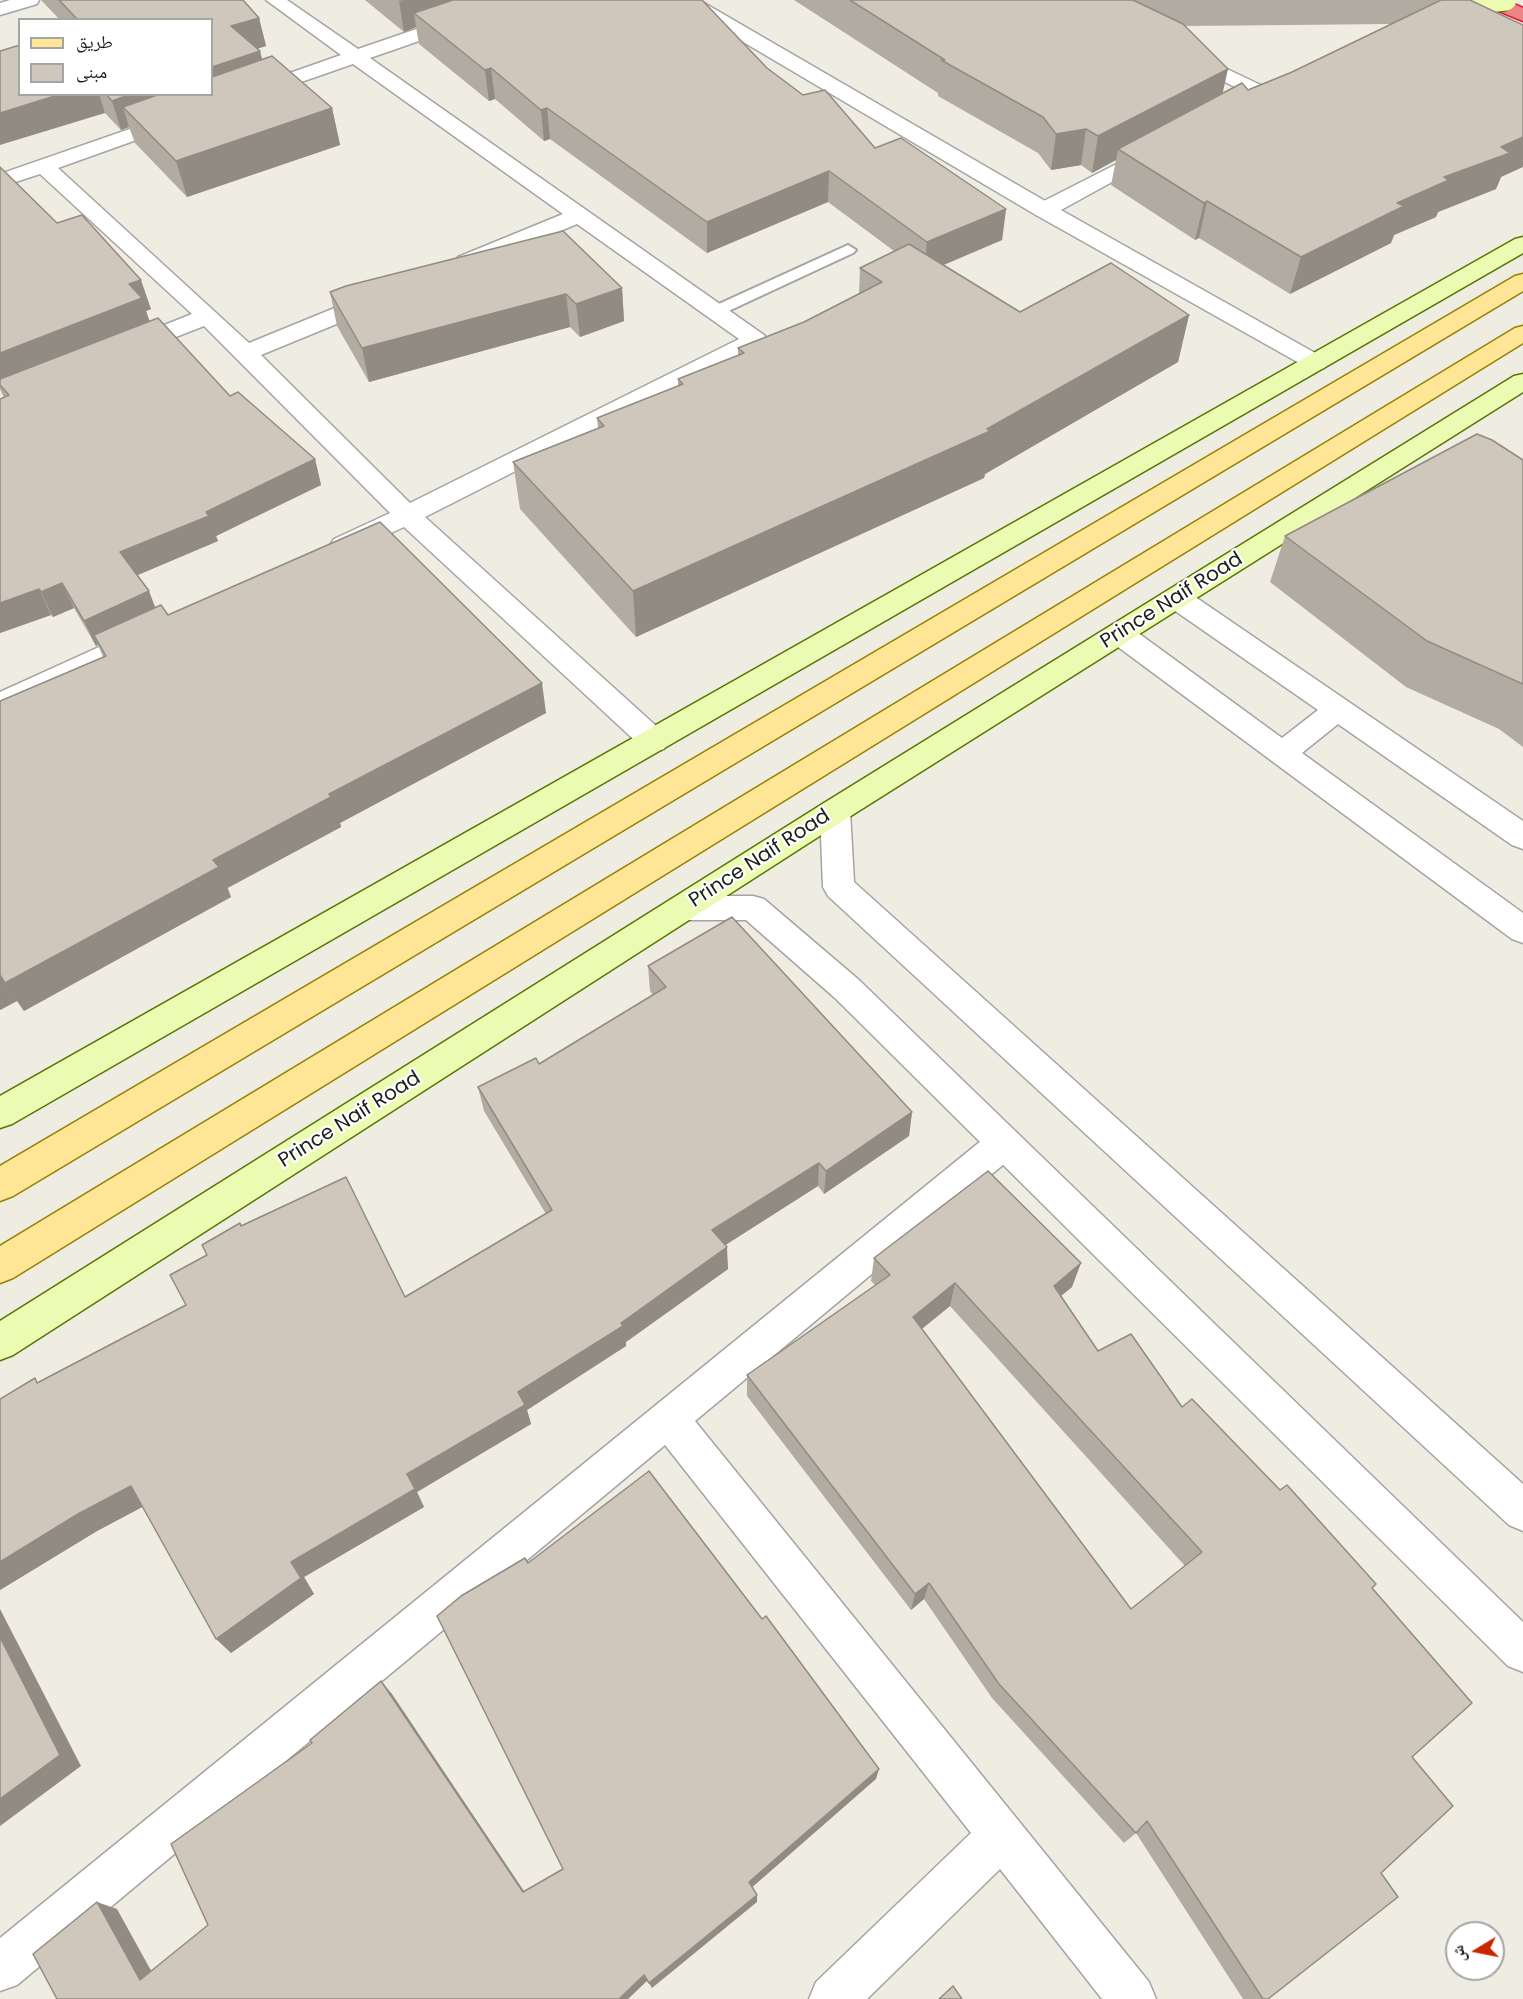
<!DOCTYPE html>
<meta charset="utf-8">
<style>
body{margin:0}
#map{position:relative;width:1523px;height:1999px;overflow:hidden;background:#efede2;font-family:Poppins,"Noto Naskh Arabic",sans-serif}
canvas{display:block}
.legend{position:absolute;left:18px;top:18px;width:195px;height:78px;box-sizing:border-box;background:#fff;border:2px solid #a5a5a5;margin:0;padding:8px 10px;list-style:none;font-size:18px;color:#1d1d1d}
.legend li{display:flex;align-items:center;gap:12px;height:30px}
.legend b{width:30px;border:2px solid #a5a5a5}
.north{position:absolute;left:1445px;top:1921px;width:60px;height:60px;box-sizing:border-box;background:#fff;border:2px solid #a5a5a5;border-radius:50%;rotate:260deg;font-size:16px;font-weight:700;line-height:24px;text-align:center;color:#1d1d1d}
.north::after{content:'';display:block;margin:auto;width:21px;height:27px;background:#c92600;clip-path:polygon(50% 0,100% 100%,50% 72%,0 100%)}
</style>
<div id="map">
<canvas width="1523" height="1999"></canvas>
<ul class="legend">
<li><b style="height:8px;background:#ffe696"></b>طريق</li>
<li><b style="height:16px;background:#cfc7bb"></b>مبنى</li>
</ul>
<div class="north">ش</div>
</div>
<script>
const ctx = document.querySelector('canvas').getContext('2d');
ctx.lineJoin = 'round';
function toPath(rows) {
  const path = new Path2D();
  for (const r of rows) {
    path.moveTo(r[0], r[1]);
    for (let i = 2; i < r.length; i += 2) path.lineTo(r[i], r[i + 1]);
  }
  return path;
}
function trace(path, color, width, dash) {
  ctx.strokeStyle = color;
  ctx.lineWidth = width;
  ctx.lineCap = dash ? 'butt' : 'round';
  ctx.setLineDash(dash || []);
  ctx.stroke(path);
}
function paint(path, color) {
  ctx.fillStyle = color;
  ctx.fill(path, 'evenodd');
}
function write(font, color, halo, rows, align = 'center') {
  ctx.font = font + ' Poppins,sans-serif';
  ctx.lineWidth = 4.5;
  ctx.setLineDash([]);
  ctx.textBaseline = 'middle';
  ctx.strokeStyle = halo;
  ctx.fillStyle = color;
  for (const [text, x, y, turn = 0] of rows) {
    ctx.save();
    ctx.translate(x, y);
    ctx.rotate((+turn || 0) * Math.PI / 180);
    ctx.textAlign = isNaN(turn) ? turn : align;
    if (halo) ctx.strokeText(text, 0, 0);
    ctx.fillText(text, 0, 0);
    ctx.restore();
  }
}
const service = toPath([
 [848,245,856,250,853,253,722,314,710,314,708,311,710,308,848,245]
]);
const minor = toPath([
 [10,0,39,0,37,4,0,15,0,3,10,0],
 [266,0,287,0,358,49,501,0,528,0,526,4,370,58,764,335,768,340,764,345,425,517,664,733,669,741,664,749,654,752,644,749,404,527,352,551,343,554,334,551,330,545,334,539,390,513,204,326,135,353,127,355,119,353,115,348,119,343,192,314,40,174,0,187,0,174,167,116,181,116,184,120,181,124,58,168,249,343,369,294,377,292,385,294,389,299,385,304,261,355,410,503,739,339,577,224,474,267,466,269,458,267,455,262,458,257,563,214,353,64,261,96,247,96,244,92,247,88,341,55,266,0],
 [1187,50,1269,89,1272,93,1269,97,1240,113,1226,113,1223,109,1226,105,1247,93,1180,60,1177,56,1180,52,1187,50],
 [1154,145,1161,147,1164,151,1161,155,1052,215,1044,217,1036,215,1033,210,1036,205,1154,145],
 [143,627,153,630,157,637,153,644,0,714,0,692,143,627],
 [1004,1128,1016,1132,1022,1143,1016,1154,695,1421,1149,1982,1156,1999,1102,1999,1000,1869,867,1999,809,1999,816,1982,971,1833,665,1445,17,1985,0,1991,0,1938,992,1132,1004,1128]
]);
const tertiary = toPath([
 [677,0,699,0,1052,205,1324,358,1328,363,1324,368,1316,370,1308,368,1036,215,679,4,677,0],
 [1178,590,1188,592,1523,821,1523,849,1512,845,1338,724,1302,753,1523,913,1523,943,1512,939,1110,641,1106,634,1110,627,1120,624,1130,627,1282,738,1318,710,1168,606,1164,599,1168,592,1178,590],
 [835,800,846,803,850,811,854,882,1523,1484,1523,1531,1509,1525,828,896,823,887,820,811,824,803,835,800],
 [683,896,753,896,764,899,859,980,1523,1622,1523,1672,1508,1666,835,998,746,920,683,920,672,917,667,908,672,899,683,896]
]);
const secondary = toPath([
 [1523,237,1523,253,12,1124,0,1128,0,1096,1515,239,1523,237],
 [1523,374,1523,392,846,819,13,1355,0,1360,0,1321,824,803,1514,376,1523,374]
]);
const primary = toPath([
 [1523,274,1523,291,13,1196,0,1201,0,1166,1515,276,1523,274],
 [1523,326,1523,343,13,1278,0,1283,0,1246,1515,328,1523,326]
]);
const motorway = toPath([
 [1480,0,1505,0,1523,8,1523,21,1482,4,1480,0]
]);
trace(service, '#a4a4a4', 4);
trace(minor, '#a4a4a4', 3);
trace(tertiary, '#a4a4a4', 3);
trace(secondary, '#547700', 3);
trace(primary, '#958000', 3);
trace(motorway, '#e11b39', 3);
paint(service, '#fff');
paint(minor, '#fff');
paint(tertiary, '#fff');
paint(secondary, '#ebfcb2');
paint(primary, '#ffe696');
paint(motorway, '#eb8585');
const secondaryBridge = toPath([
 [1478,3,1506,0]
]);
trace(secondaryBridge, '#547700', 23, []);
trace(secondaryBridge, '#ebfcb2', 21);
paint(toPath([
 [41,0,243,0,259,18,266,46,257,49,260,51,262,60,332,108,340,145,187,197,135,143,129,127,121,130,105,113,20,94,212,94,212,20,60,20],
 [365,0,702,0,767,68,875,148,1006,209,1002,240,944,265,1020,312,1189,315,1178,362,985,474,984,478,636,637,520,509,513,462,598,428,597,418,678,386,678,379,738,355,738,348,804,322,859,294,860,268,894,251,828,202,707,253,550,139,544,141,495,99,489,101,419,44,416,27,404,32],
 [794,0,1440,0,1501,177,1496,189,1438,212,1436,217,1394,235,1391,243,1290,294,1199,238,1195,240,1111,185,1116,160,1092,173,1081,165,1051,170,1038,153,938,96,938,93],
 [1392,24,1292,72,1248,90,1222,93,1185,26],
 [0,167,57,223,151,309,146,311,149,321,230,396,315,459,321,485,216,536,218,541,137,575,155,608,168,615,546,713,340,823,341,827,228,888,231,897,24,1011,17,1001,0,1010,0,701,103,657,98,645,96,646,74,608,53,617,51,615,0,633,4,398,0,389],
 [622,288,624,321,580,337,570,327,369,382,337,326,330,292],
 [1523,460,1523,747,1499,729,1406,687,1270,582,1285,536],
 [648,966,912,1112,909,1136,824,1194,818,1186,725,1245,728,1269,626,1342,626,1346,527,1410,531,1424,417,1492,424,1507,304,1577,314,1594,231,1653,142,1507,97,1531,0,1590,0,1399,39,1382,186,1305,207,1255,241,1226,405,1297,546,1214,484,1111,478,1087,539,1064,653,995,650,991],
 [874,1258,1072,1287,1061,1296,1098,1351,1182,1407,1372,1588,1412,1757,1381,1873,1268,1999,1243,1999,1136,1833,1124,1843,992,1698,924,1599,911,1610,747,1396,747,1375,875,1285,871,1281],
 [950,1306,1185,1566,1131,1609,922,1329]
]), '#b2aba1');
paint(toPath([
 [403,0,494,0,414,13,416,27,404,32,399,1],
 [259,18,266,46,238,54,231,26],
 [260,51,267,79,139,123,123,107,129,127,121,130,112,101,131,94,212,94,212,67],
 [491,68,495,99,489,101,485,70],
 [1228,69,1220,105,1118,149,1116,160,1092,173,1098,136],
 [61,94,99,94,105,113,0,145,0,113],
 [332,108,340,145,187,197,176,161],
 [547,108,550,139,544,141,541,110],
 [1086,129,1081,165,1051,170,1056,134],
 [1523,137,1523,167,1501,177,1496,189,1438,212,1436,217,1394,235,1391,243,1290,294,1301,257,1397,203,1501,147],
 [829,171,828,202,707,253,707,222],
 [1207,201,1199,238,1195,240,1204,203],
 [1006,209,1002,240,924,273,927,242],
 [141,280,151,309,146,311,152,328,0,385,0,353,129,284],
 [622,288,624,321,580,337,576,304],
 [566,294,570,327,369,382,362,348],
 [1189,315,1178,362,985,474,984,478,636,637,633,591,987,429],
 [315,459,321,485,216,536,218,541,131,578,120,552],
 [62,583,74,608,53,617,41,592],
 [39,589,51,615,0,633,0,603],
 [149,591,159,617,94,635,98,645,96,646,84,621],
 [542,683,546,713,340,823,341,827,227,888,231,897,24,1011,5,983,213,860,329,794],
 [0,975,17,1001,0,1010],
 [912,1112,909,1136,824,1194,826,1171],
 [819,1163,818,1186,713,1253,712,1230],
 [727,1247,728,1269,626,1342,626,1346,527,1410,531,1424,417,1492,424,1507,304,1577,314,1594,231,1653,216,1639,291,1562,518,1392,621,1323],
 [1081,1263,1072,1287,1046,1308,1054,1286],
 [955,1283,950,1306,909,1339,913,1317],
 [131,1486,148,1504,97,1531,0,1590,0,1562,78,1514],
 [929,1583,924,1599,911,1610,915,1594],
 [0,1609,81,1766,0,1826],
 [381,1681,392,1694,530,1900,523,1892],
 [879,1769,876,1779,749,1890,749,1882],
 [757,1895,757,1902,652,1988,649,1983],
 [97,1902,117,1909,159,1985,140,1980],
 [644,1975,648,1980,628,1999,619,1999]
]), '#918b83');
const building = toPath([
 [59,0,243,0,259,18,231,26,260,51,212,67,212,20,78,20,59,0],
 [453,0,702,0,767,68,803,95,825,90,875,148,901,138,1006,209,927,242,829,171,707,222,547,108,541,110,491,68,485,70,414,13,453,0],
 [850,0,1133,0,1183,24,1228,69,1098,136,1086,129,1056,134,1043,117,941,60,945,60,850,0],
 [1441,0,1470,0,1523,25,1523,137,1501,147,1510,153,1444,177,1449,180,1397,203,1404,206,1301,257,1207,201,1204,203,1118,149,1242,83,1248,90,1292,72,1441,0],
 [20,45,20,94,61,94,0,113,0,51,20,45],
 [272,56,332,108,176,161,123,107,160,94,212,94,212,77,272,56],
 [106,94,131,94,112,101,106,94],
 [0,167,57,223,82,215,141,280,129,284,142,298,0,353,0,167],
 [563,231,622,288,576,304,566,294,362,348,330,292,346,286,563,231],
 [909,244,1020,312,1111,263,1189,315,987,429,990,431,633,591,513,462,604,426,597,418,683,384,678,379,744,353,738,348,804,322,882,282,860,268,909,244],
 [158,318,230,396,238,392,315,459,206,512,209,516,120,552,149,591,84,621,62,583,41,592,39,589,0,603,0,399,9,395,0,385,0,379,158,318],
 [1477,434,1492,440,1523,460,1523,684,1427,641,1285,536,1477,434],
 [380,522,542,683,329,794,331,797,213,860,219,867,5,983,0,975,0,701,106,656,94,635,161,605,168,615,380,522],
 [732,917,912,1112,826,1171,819,1163,712,1230,727,1247,621,1323,623,1326,518,1392,525,1405,407,1474,415,1489,291,1562,301,1578,216,1639,131,1486,78,1514,0,1562,0,1399,35,1378,37,1383,186,1305,170,1275,207,1255,202,1245,240,1223,241,1226,346,1177,405,1297,552,1210,478,1087,536,1058,539,1064,666,987,648,966,732,917],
 [988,1171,1081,1263,1054,1286,1098,1351,1131,1334,1182,1407,1192,1399,1280,1490,1287,1485,1376,1584,1372,1588,1472,1703,1412,1757,1453,1806,1381,1873,1398,1897,1268,1999,1263,1999,1147,1821,1136,1833,999,1684,929,1583,915,1594,747,1375,890,1275,874,1258,988,1171],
 [955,1283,1202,1552,1131,1609,913,1317,955,1283],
 [649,1471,762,1619,766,1616,879,1769,749,1882,757,1895,649,1983,644,1975,619,1999,57,1999,33,1954,97,1902,140,1980,208,1925,171,1844,312,1743,310,1740,381,1681,523,1892,563,1869,437,1616,461,1596,525,1558,528,1563,649,1471],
 [0,1637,60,1755,0,1799,0,1637],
 [953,1986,962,1999,939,1999,953,1986]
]);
paint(building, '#cfc7bb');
trace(building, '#918b83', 1.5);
write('20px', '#1d1d1d', '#fff', [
 ["Prince Naif Road",1172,601,-32],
 ["Prince Naif Road",760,859,-33],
 ["Prince Naif Road",350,1120,-32]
]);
</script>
